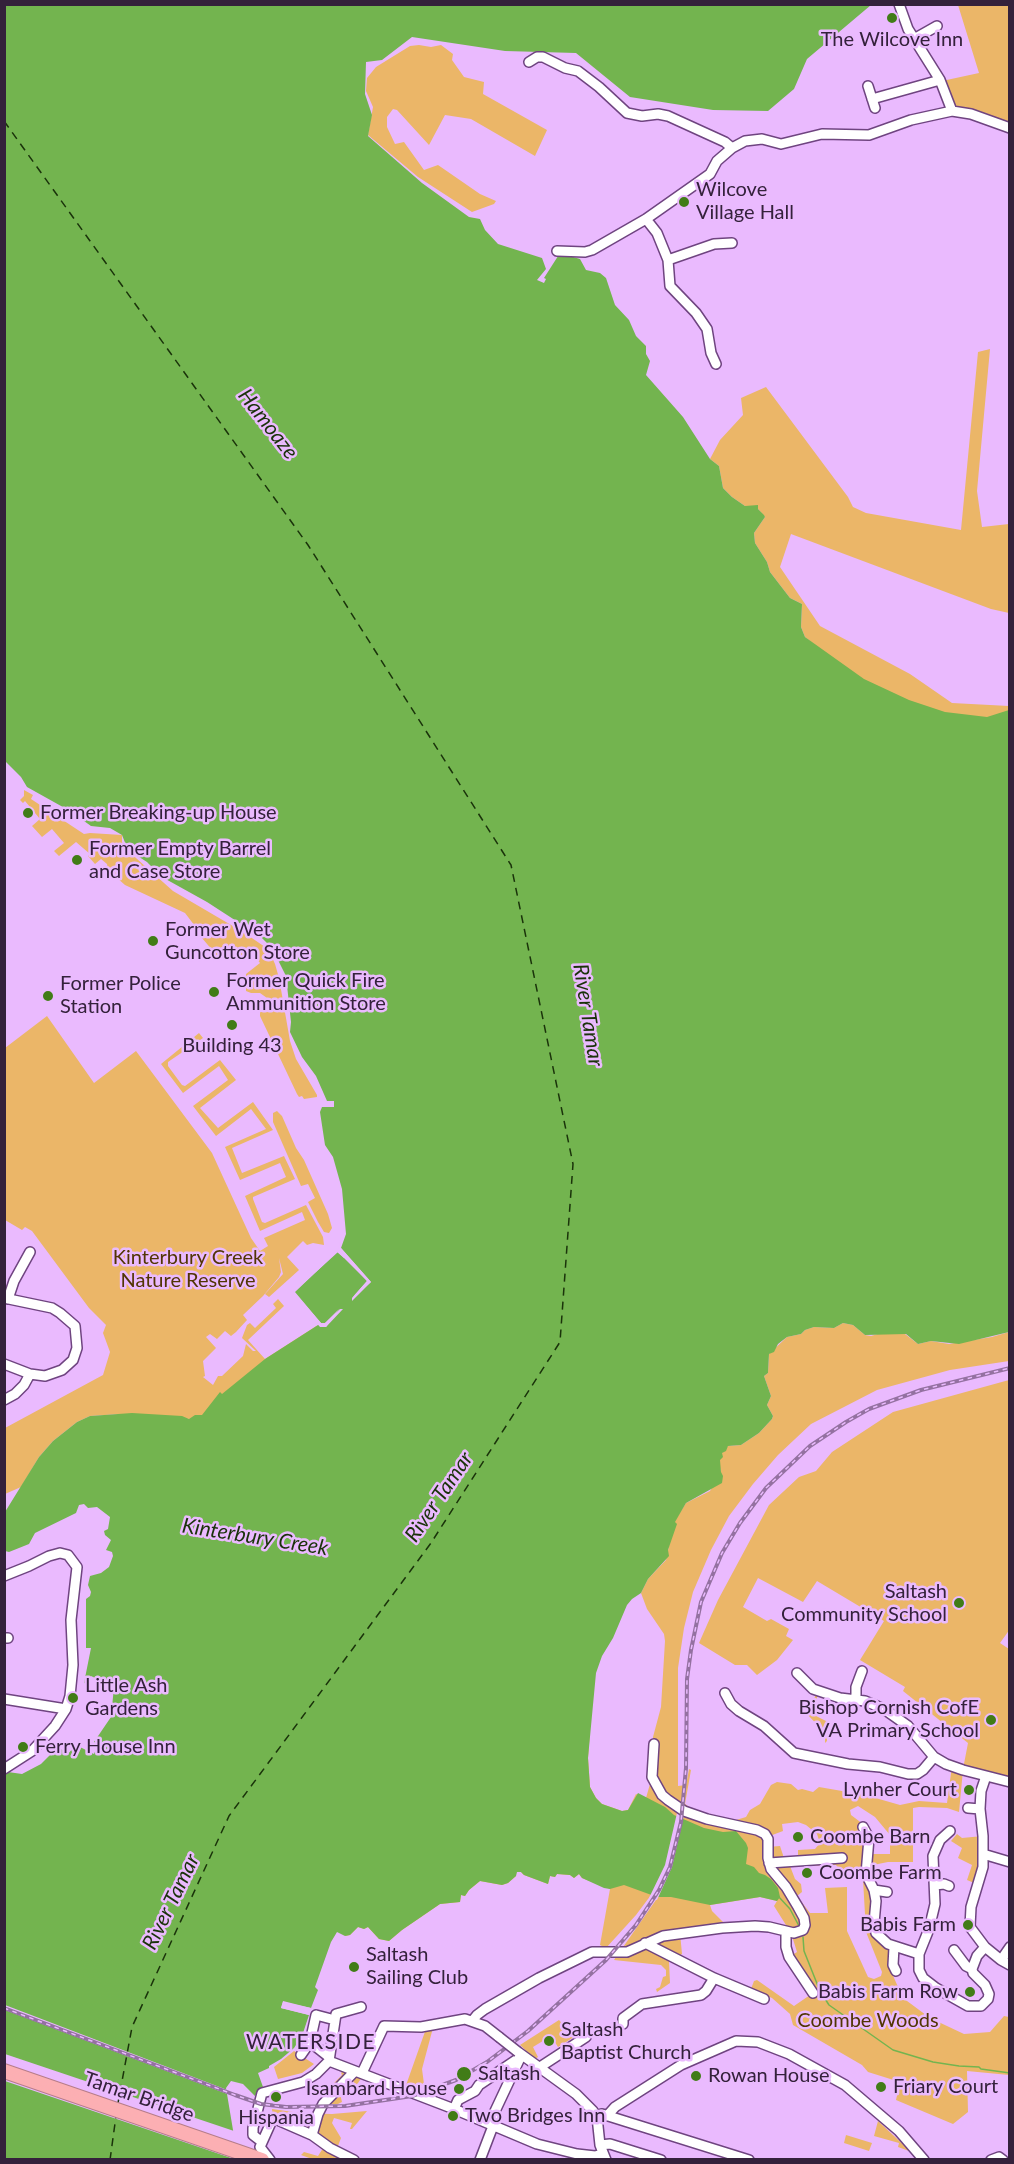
<!DOCTYPE html>
<style>
body{margin:0}
#map{position:relative;width:1014px;height:2164px;overflow:hidden;background:#eabafe;font-family:Lato,sans-serif}
canvas{display:block}
.frame{position:absolute;inset:0;border:6px solid #34213b;pointer-events:none}
</style>
<div id="map">
<canvas width="1014" height="2164"></canvas>
<div class="frame"></div>
</div>
<script>
const ctx = document.querySelector('canvas').getContext('2d');
ctx.lineJoin = 'round';
function paint(path, color) {
  ctx.fillStyle = color;
  ctx.fill(path, 'evenodd');
}
function toPath(rows) {
  const path = new Path2D();
  for (const r of rows) {
    path.moveTo(r[0], r[1]);
    for (let i = 2; i < r.length; i += 2) path.lineTo(r[i], r[i + 1]);
  }
  return path;
}
function trace(path, color, width, dash) {
  ctx.strokeStyle = color;
  ctx.lineWidth = width;
  ctx.lineCap = dash ? 'butt' : 'round';
  ctx.setLineDash(dash || []);
  ctx.stroke(path);
}
function write(font, color, halo, rows, align = 'center') {
  ctx.font = font + ' Lato,sans-serif';
  ctx.lineWidth = 5;
  ctx.setLineDash([]);
  ctx.textBaseline = 'middle';
  ctx.strokeStyle = halo;
  ctx.fillStyle = color;
  for (const [text, x, y, turn = 0] of rows) {
    ctx.save();
    ctx.translate(x, y);
    ctx.rotate((+turn || 0) * Math.PI / 180);
    ctx.textAlign = isNaN(turn) ? turn : align;
    if (halo) ctx.strokeText(text, 0, 0);
    ctx.fillText(text, 0, 0);
    ctx.restore();
  }
}
paint(toPath([
 [958,5,1009,5,1009,125,952,110,942,81,979,73],
 [419,45,431,47,441,45,453,54,452,60,464,77,484,82,483,94,547,130,535,156,471,119,445,115,429,145,397,110,393,109,387,117,387,127,395,144,404,142,424,170,438,165,480,194,496,201,494,204,472,212,418,177,368,135,373,107,366,91,367,78,376,67,410,46],
 [990,349,977,491,982,527,1009,524,1009,613,991,609,791,534,780,567,820,626,910,674,952,703,1009,706,1009,804,805,637,801,627,802,604,790,598,770,572,767,562,755,543,754,533,765,517,758,509,745,506,732,497,723,488,719,466,710,459,720,440,743,415,741,398,766,387,848,497,853,507,866,513,961,530,978,352],
 [24,790,33,795,31,799,84,834,90,833,122,835,122,842,127,850,173,891,243,932,268,949,275,964,279,978,290,1041,296,1059,317,1095,317,1097,304,1099,302,1096,299,1097,297,1094,260,1016,260,1012,267,1007,267,998,260,993,251,993,246,991,246,974,260,963,250,950,235,960,218,957,202,938,207,930,205,927,198,930,185,913,125,885,108,870,107,864,101,859,95,864,88,856,90,854,76,842,59,856,54,851,64,843,52,829,42,837,32,826,40,819,25,801,23,803,20,800,24,796],
 [47,1016,94,1083,136,1051,212,1153,251,1238,260,1251,268,1246,264,1238,305,1220,302,1212,260,1231,245,1196,286,1177,280,1163,240,1180,225,1147,266,1129,251,1109,216,1136,193,1106,228,1080,219,1066,183,1093,161,1064,199,1033,203,1038,168,1062,168,1066,182,1085,185,1086,220,1060,236,1080,200,1108,218,1128,253,1102,273,1130,232,1148,242,1173,284,1156,295,1179,253,1197,253,1199,262,1222,265,1223,306,1205,323,1237,324,1245,313,1243,307,1245,303,1241,287,1257,299,1270,269,1297,265,1294,283,1274,279,1258,281,1272,279,1277,263,1296,243,1315,247,1320,236,1332,231,1336,225,1331,217,1339,210,1334,206,1337,216,1348,203,1361,205,1376,203,1377,213,1385,218,1376,222,1376,243,1356,246,1344,253,1351,256,1351,242,1338,247,1325,250,1323,255,1328,276,1308,273,1304,278,1299,284,1306,248,1340,265,1359,318,1325,232,1422,120,1414,90,1416,77,1422,53,1441,39,1457,21,1487,5,1494,5,1428,103,1375,110,1352,103,1333,106,1325,89,1308,32,1231,25,1227,22,1230,5,1220,5,1048],
 [277,1111,282,1116,296,1148,304,1160,328,1214,332,1228,329,1233,324,1232,318,1222,308,1202,315,1198,308,1184,301,1186,273,1122,273,1113],
 [843,1323,853,1325,865,1335,871,1336,881,1333,905,1334,918,1344,931,1341,949,1344,992,1337,1009,1332,1009,1361,950,1370,877,1390,811,1424,778,1455,753,1484,729,1516,711,1550,693,1592,684,1628,678,1668,678,1786,686,1785,689,1769,691,1770,685,1804,707,1819,736,1820,746,1817,750,1810,760,1804,771,1785,777,1782,791,1784,798,1790,802,1789,813,1792,819,1787,865,1795,900,1805,919,1801,947,1803,952,1766,963,1770,959,1812,947,1808,919,1807,913,1808,913,1862,888,1862,873,1865,870,1863,871,1854,890,1854,890,1835,875,1817,858,1806,850,1810,851,1815,863,1824,869,1838,866,1866,861,1869,839,1869,836,1865,790,1866,795,1879,801,1884,802,1892,797,1896,810,1913,828,1913,825,1888,847,1887,847,1931,868,1977,874,1979,881,1976,882,1972,866,1932,863,1879,866,1874,876,1933,894,1947,893,1965,890,1969,903,1998,930,2018,964,2034,990,2032,1004,2016,1009,2017,1009,2075,967,2071,968,2112,953,2124,896,2100,900,2082,868,2072,862,2065,793,2025,790,2014,772,1998,751,1989,754,1981,757,1980,794,2006,813,1993,789,1957,797,1952,791,1933,774,1906,777,1901,760,1897,710,1905,712,1911,729,1928,680,1933,682,1954,669,1962,670,1983,657,1992,656,1989,660,1987,663,1977,666,1976,666,1970,661,1965,614,1960,658,1897,651,1895,636,1915,606,1948,600,1945,610,1889,582,1878,579,1874,574,1878,570,1875,557,1874,555,1877,550,1876,548,1884,524,1875,521,1872,516,1872,516,1876,508,1883,502,1885,480,1881,469,1890,465,1896,461,1895,460,1902,440,1904,402,1930,389,1941,379,1939,368,1927,364,1929,358,1927,350,1935,345,1936,590,1731,588,1758,590,1787,596,1798,602,1804,622,1811,628,1810,636,1794,646,1798,652,1777,653,1737,661,1707,665,1641,664,1634,647,1609,641,1593,648,1579,666,1560,674,1522,686,1503,710,1491,721,1472,719,1464,721,1453,728,1446,741,1445,759,1433,772,1419,773,1416,767,1405,771,1396,764,1376,768,1373,769,1354,787,1337,801,1334,805,1330,814,1327,834,1328],
 [798,1822,806,1825,817,1834,820,1843,815,1849,798,1850,798,1857,784,1858,780,1846,768,1847,767,1837,783,1831,782,1824],
 [1009,1380,1010,1629,1000,1643,1009,1649,1009,1781,963,1769,968,1743,903,1691,905,1687,860,1660,884,1621,817,1581,803,1602,758,1578,743,1607,767,1621,771,1619,789,1629,786,1636,793,1640,777,1660,757,1675,747,1665,735,1665,699,1643,718,1600,769,1505,799,1477,816,1471,832,1452,893,1412],
 [818,1691,820,1692,812,1707,814,1715,834,1725,827,1736,827,1741,825,1743,825,1733,806,1713],
 [957,1834,962,1838,983,1836,979,1885,967,1880,972,1865,958,1858,962,1848,951,1841],
 [559,2020,574,2037,558,2047,551,2036,533,2047,538,2057,535,2059,520,2045],
 [434,2024,422,2069,424,2084,414,2091,405,2088,427,2026],
 [294,2051,314,2064,302,2073,278,2079,274,2067],
 [346,2067,364,2074,358,2083,356,2085,353,2081,349,2084,352,2087,340,2094,342,2102,338,2104,323,2104,321,2108,322,2095,342,2075,341,2073],
 [272,2109,300,2113,332,2114,367,2111,352,2129,350,2129,352,2123,334,2118,332,2123,341,2138,336,2151,354,2160,312,2159,301,2155,304,2152,318,2156,325,2145,273,2118],
 [878,2121,909,2150,909,2151,898,2147,899,2143,874,2136],
 [846,2135,872,2143,869,2151,844,2143]
]), '#ebb668');
paint(toPath([
 [5,5,871,5,807,59,794,89,768,111,713,110,630,97,576,53,505,51,412,37,382,60,366,62,365,94,372,115,368,136,422,183,469,217,480,219,485,230,498,244,542,258,546,269,537,280,544,283,546,279,544,278,560,253,580,259,586,270,600,273,606,278,615,305,629,320,636,336,646,346,646,354,650,361,646,375,683,417,710,459,719,466,723,488,732,497,745,506,758,505,758,509,764,515,765,517,754,533,755,543,767,562,770,572,790,598,802,604,801,627,805,637,864,679,909,700,945,712,987,717,1009,710,1009,1332,959,1344,931,1341,918,1344,906,1334,865,1335,853,1325,843,1323,834,1328,814,1327,805,1330,801,1334,787,1337,778,1344,774,1352,769,1354,768,1373,764,1376,771,1396,767,1405,773,1416,772,1419,759,1433,741,1445,728,1446,726,1451,722,1453,723,1457,720,1460,721,1472,723,1476,722,1483,686,1503,675,1522,677,1524,668,1550,669,1556,648,1579,641,1593,632,1599,627,1605,613,1638,602,1656,596,1673,588,1758,590,1787,596,1798,602,1804,622,1811,628,1810,638,1793,665,1807,674,1815,704,1828,723,1832,736,1831,746,1843,748,1848,746,1864,754,1867,759,1873,765,1875,771,1879,778,1888,780,1897,777,1901,760,1897,710,1905,671,1897,657,1897,624,1885,610,1889,604,1888,582,1878,579,1874,574,1878,570,1875,557,1874,555,1877,550,1876,548,1884,524,1875,521,1872,517,1872,516,1876,508,1883,502,1885,480,1881,469,1890,465,1896,461,1895,460,1902,440,1904,402,1930,389,1941,379,1939,368,1927,364,1929,358,1927,350,1935,345,1936,337,1932,331,1942,315,1987,318,1990,311,2008,283,2002,281,2008,309,2015,302,2036,294,2048,281,2059,269,2066,269,2068,258,2073,263,2087,258,2090,255,2096,243,2084,231,2081,226,2088,235,2142,247,2159,5,2159,5,1775,8,1772,22,1774,41,1764,58,1747,68,1754,73,1748,68,1745,70,1742,94,1754,98,1745,94,1742,111,1717,114,1687,91,1676,87,1684,84,1683,91,1648,86,1648,86,1599,90,1596,91,1592,88,1585,90,1576,101,1573,109,1567,113,1556,112,1552,106,1550,111,1540,105,1535,104,1531,108,1529,110,1517,97,1507,88,1508,84,1504,79,1505,76,1513,35,1533,29,1544,9,1552,5,1551,5,1512,39,1457,53,1441,77,1422,90,1416,132,1413,182,1416,189,1419,195,1415,202,1415,220,1392,222,1394,265,1359,318,1325,326,1327,339,1309,325,1323,321,1323,294,1292,338,1252,367,1281,352,1298,371,1282,341,1248,346,1234,342,1189,333,1157,325,1145,320,1112,322,1107,334,1107,334,1101,327,1101,316,1076,302,1057,290,1032,291,1022,286,976,272,948,261,937,207,902,162,877,147,862,136,855,126,845,122,835,110,828,91,826,70,811,27,787,21,777,5,761]
]), '#73b44f');
paint(toPath([
 [340,1242,341,1248,371,1282,352,1301,352,1298,367,1281,345,1257,344,1258,337,1252,295,1292,321,1323,325,1323,340,1309,343,1309,326,1327,320,1327,292,1293,338,1249],
 [677,1813,684,1815,672,1867,657,1900,649,1898,665,1865],
 [283,2001,311,2008,311,2011,285,2005,310,2012,309,2015,281,2008],
 [5,2005,230,2091,230,2095,5,2010],
 [5,2054,237,2132,238,2147,250,2160,234,2159,5,2081]
]), '#eabafe');
trace(toPath([
 [778,1896,790,1909,799,1926],
 [803,1937,804,1951,820,1991,829,2005,893,2050,933,2062,959,2066,979,2067,981,2069,1010,2073]
]), '#73b44f', 1.5);
trace(toPath([
 [4,121,308,545,511,865,573,1164,560,1342,431,1543,229,1816,132,2027,118,2103],
 [110,2160,116,2116]
]), '#1a330a', 1.5, [8, 6]);
const minor = toPath([
 [899,4,908,29,940,80,952,111],
 [914,39,937,26],
 [529,62,537,57,543,57,565,68,578,71,599,87,627,113,642,116,658,114,668,116,725,142,732,148],
 [868,86,875,108],
 [872,99,940,80],
 [646,219,657,233,668,260,670,286,696,313,707,329,711,353,716,364],
 [557,251,585,252,592,250,646,219,710,174,717,161,732,148,745,141,762,139,781,144,822,134,869,135,911,120,952,111,971,114,1010,128],
 [668,260,714,244,732,243],
 [4,1298,52,1308,60,1313,75,1326,77,1348,73,1360,62,1370,45,1376,30,1374,4,1364],
 [8,1299,14,1281,30,1252],
 [4,1400,15,1394,24,1385,30,1374],
 [4,1576,29,1566,49,1556,60,1553,68,1555,77,1567,71,1620,73,1665,70,1696,66,1709,55,1726,32,1751,4,1769],
 [4,1638,8,1638],
 [797,1673,813,1689,840,1698,865,1701,884,1709,908,1726,934,1757,946,1764,963,1770,1010,1782],
 [725,1693,731,1704,739,1711,764,1726,794,1753,848,1764,880,1767,908,1774,917,1774,923,1770,934,1757],
 [4,1699,66,1709],
 [856,1699,856,1687,862,1671],
 [986,1776,981,1791,980,1809,983,1836,983,1867,971,1907,970,1927,985,1947,1001,1960,1010,1965],
 [968,1808,980,1809],
 [863,1827,869,1838,866,1874,874,1890,876,1901,874,1923,876,1933,888,1944,919,1954],
 [950,1831,940,1840,933,1856,935,1904,929,1929,919,1954,919,1970,923,1978,936,1988,968,2006,981,2006,988,1999,989,1994,985,1985,973,1973,972,1969,977,1956,985,1947],
 [983,1854,1010,1862],
 [769,1863,842,1858],
 [935,1885,944,1884,949,1886],
 [874,1890,887,1892],
 [786,1932,786,1947,789,1957,813,1993],
 [645,1943,714,1978,764,1999],
 [894,1947,893,1965,896,1971],
 [954,1950,966,1966,972,1969],
 [1001,1960,1010,1947],
 [473,2020,477,2015,485,2009,539,1978,592,1952,627,1952,663,1936,722,1928,755,1926,769,1927,794,1933,803,1930,805,1925,804,1918,798,1907,786,1887,771,1869,768,1858,768,1839,765,1834,757,1830,707,1819,684,1811,668,1800,662,1795,652,1777,654,1744],
 [623,2024,623,2018,642,2004,701,1995,706,1991,714,1978],
 [310,2042,329,2057],
 [518,2052,576,2094,593,2111,597,2117,600,2145,606,2160],
 [301,2055,310,2042,316,2015,335,2020],
 [329,2061,454,2109,537,2144,577,2154,595,2156,602,2154],
 [329,2061,336,2014,361,2007],
 [540,2067,586,2037],
 [362,2073,384,2026,421,2027,465,2019,485,2026,499,2037],
 [454,2109,458,2100,475,2091,479,2085,522,2056],
 [596,2116,602,2114,749,2160],
 [607,2116,615,2107,681,2065,736,2041,758,2042,789,2054,845,2085,899,2131,924,2160],
 [489,2124,520,2058],
 [312,2135,318,2114,323,2104,355,2071],
 [262,2142,253,2135,253,2128,262,2093,303,2082,316,2074,329,2061],
 [600,2145,610,2144,661,2160],
 [270,2160,260,2147,273,2118,312,2135,330,2148,354,2160],
 [480,2160,493,2126],
 [991,2160,999,2157,1003,2160]
]);
const highway = toPath([
 [4,2071,262,2160]
]);
trace(minor, '#6f4480', 12);
trace(highway, '#b67d89', 16);
trace(minor, '#fff', 9);
trace(highway, '#fcafb3', 14);
const rail = toPath([
 [4,2008,235,2095,261,2104,286,2107,345,2106,412,2096,456,2080,487,2062,528,2031,606,1960,636,1925,659,1890,670,1867,681,1822,686,1768,687,1679,691,1650,701,1602,722,1553,740,1523,766,1488,810,1446,846,1422,869,1409,921,1390,1010,1368]
]);
trace(rail, '#9471a1', 4);
trace(rail, '#eabafe', 1.5, [4.5]);
const minorBridge = toPath([
 [499,2037,518,2052]
]);
trace(minorBridge, '#6f4480', 12, []);
trace(minorBridge, '#fff', 9);
for (const [x, y, r, color] of [
 [892,18,6,"#417c17"],
 [684,202,6,"#417c17"],
 [28,813,6,"#417c17"],
 [77,860,6,"#417c17"],
 [153,941,6,"#417c17"],
 [214,992,6,"#417c17"],
 [48,996,6,"#417c17"],
 [232,1025,6,"#417c17"],
 [959,1603,6,"#417c17"],
 [73,1698,6,"#417c17"],
 [991,1720,6,"#417c17"],
 [23,1747,6,"#417c17"],
 [969,1790,6,"#417c17"],
 [798,1837,6,"#417c17"],
 [807,1873,6,"#417c17"],
 [968,1925,6,"#417c17"],
 [354,1967,6,"#417c17"],
 [970,1992,6,"#417c17"],
 [549,2041,6,"#417c17"],
 [464,2074,8,"#417c17"],
 [696,2076,6,"#417c17"],
 [881,2087,6,"#417c17"],
 [459,2089,6,"#417c17"],
 [276,2097,6,"#417c17"],
 [453,2116,6,"#417c17"]
]) {
  const dot = new Path2D();
  dot.arc(x, y, r, 0, 2 * Math.PI);
  ctx.fillStyle = color;
  ctx.fill(dot);
  trace(dot, '#eabafe', 2);
}
write('20px', '#34213b', '#eabafe', [
 ["The Wilcove Inn",892,40,"center"],
 ["Wilcove",696,190],
 ["Village Hall",696,213],
 ["Former Breaking-up House",40,813],
 ["Former Empty Barrel",89,849],
 ["and Case Store",89,872],
 ["Former Wet",165,930],
 ["Guncotton Store",165,953],
 ["Former Quick Fire",226,981],
 ["Ammunition Store",226,1004],
 ["Former Police",60,984],
 ["Station",60,1007],
 ["Building 43",232,1046,"center"],
 ["Saltash",947,1592,"right"],
 ["Community School",947,1615,"right"],
 ["Little Ash",85,1686],
 ["Gardens",85,1709],
 ["Bishop Cornish CofE",979,1708,"right"],
 ["VA Primary School",979,1731,"right"],
 ["Ferry House Inn",35,1747],
 ["Lynher Court",957,1790,"right"],
 ["Coombe Barn",810,1837],
 ["Coombe Farm",819,1873],
 ["Babis Farm",956,1925,"right"],
 ["Saltash",366,1955],
 ["Sailing Club",366,1978],
 ["Babis Farm Row",958,1992,"right"],
 ["Saltash",561,2030],
 ["Baptist Church",561,2053],
 ["Saltash",478,2074],
 ["Rowan House",708,2076],
 ["Friary Court",893,2087],
 ["Isambard House",447,2089,"right"],
 ["Two Bridges Inn",465,2116],
 ["Hispania",276,2118,"center"]
], 'left');
write('20px', '#513503', '#eabafe', [
 ["Kinterbury Creek",188,1258],
 ["Nature Reserve",188,1281],
 ["Coombe Woods",868,2021]
]);
write('20px', '#34213b', '#eabafe', [
 ["Tamar Bridge",139,2097,19]
]);
write('italic 21px', '#1a330a', '#eabafe', [
 ["Hamoaze",268,424,52],
 ["River Tamar",588,1015,81],
 ["River Tamar",439,1497,-56],
 ["Kinterbury Creek",255,1537,9],
 ["River Tamar",171,1902,-64]
]);
ctx.letterSpacing = '1.5px';
write('21px', '#34213b', '#eabafe', [
 ["WATERSIDE",311,2042]
]);
ctx.letterSpacing = '0px';
</script>
